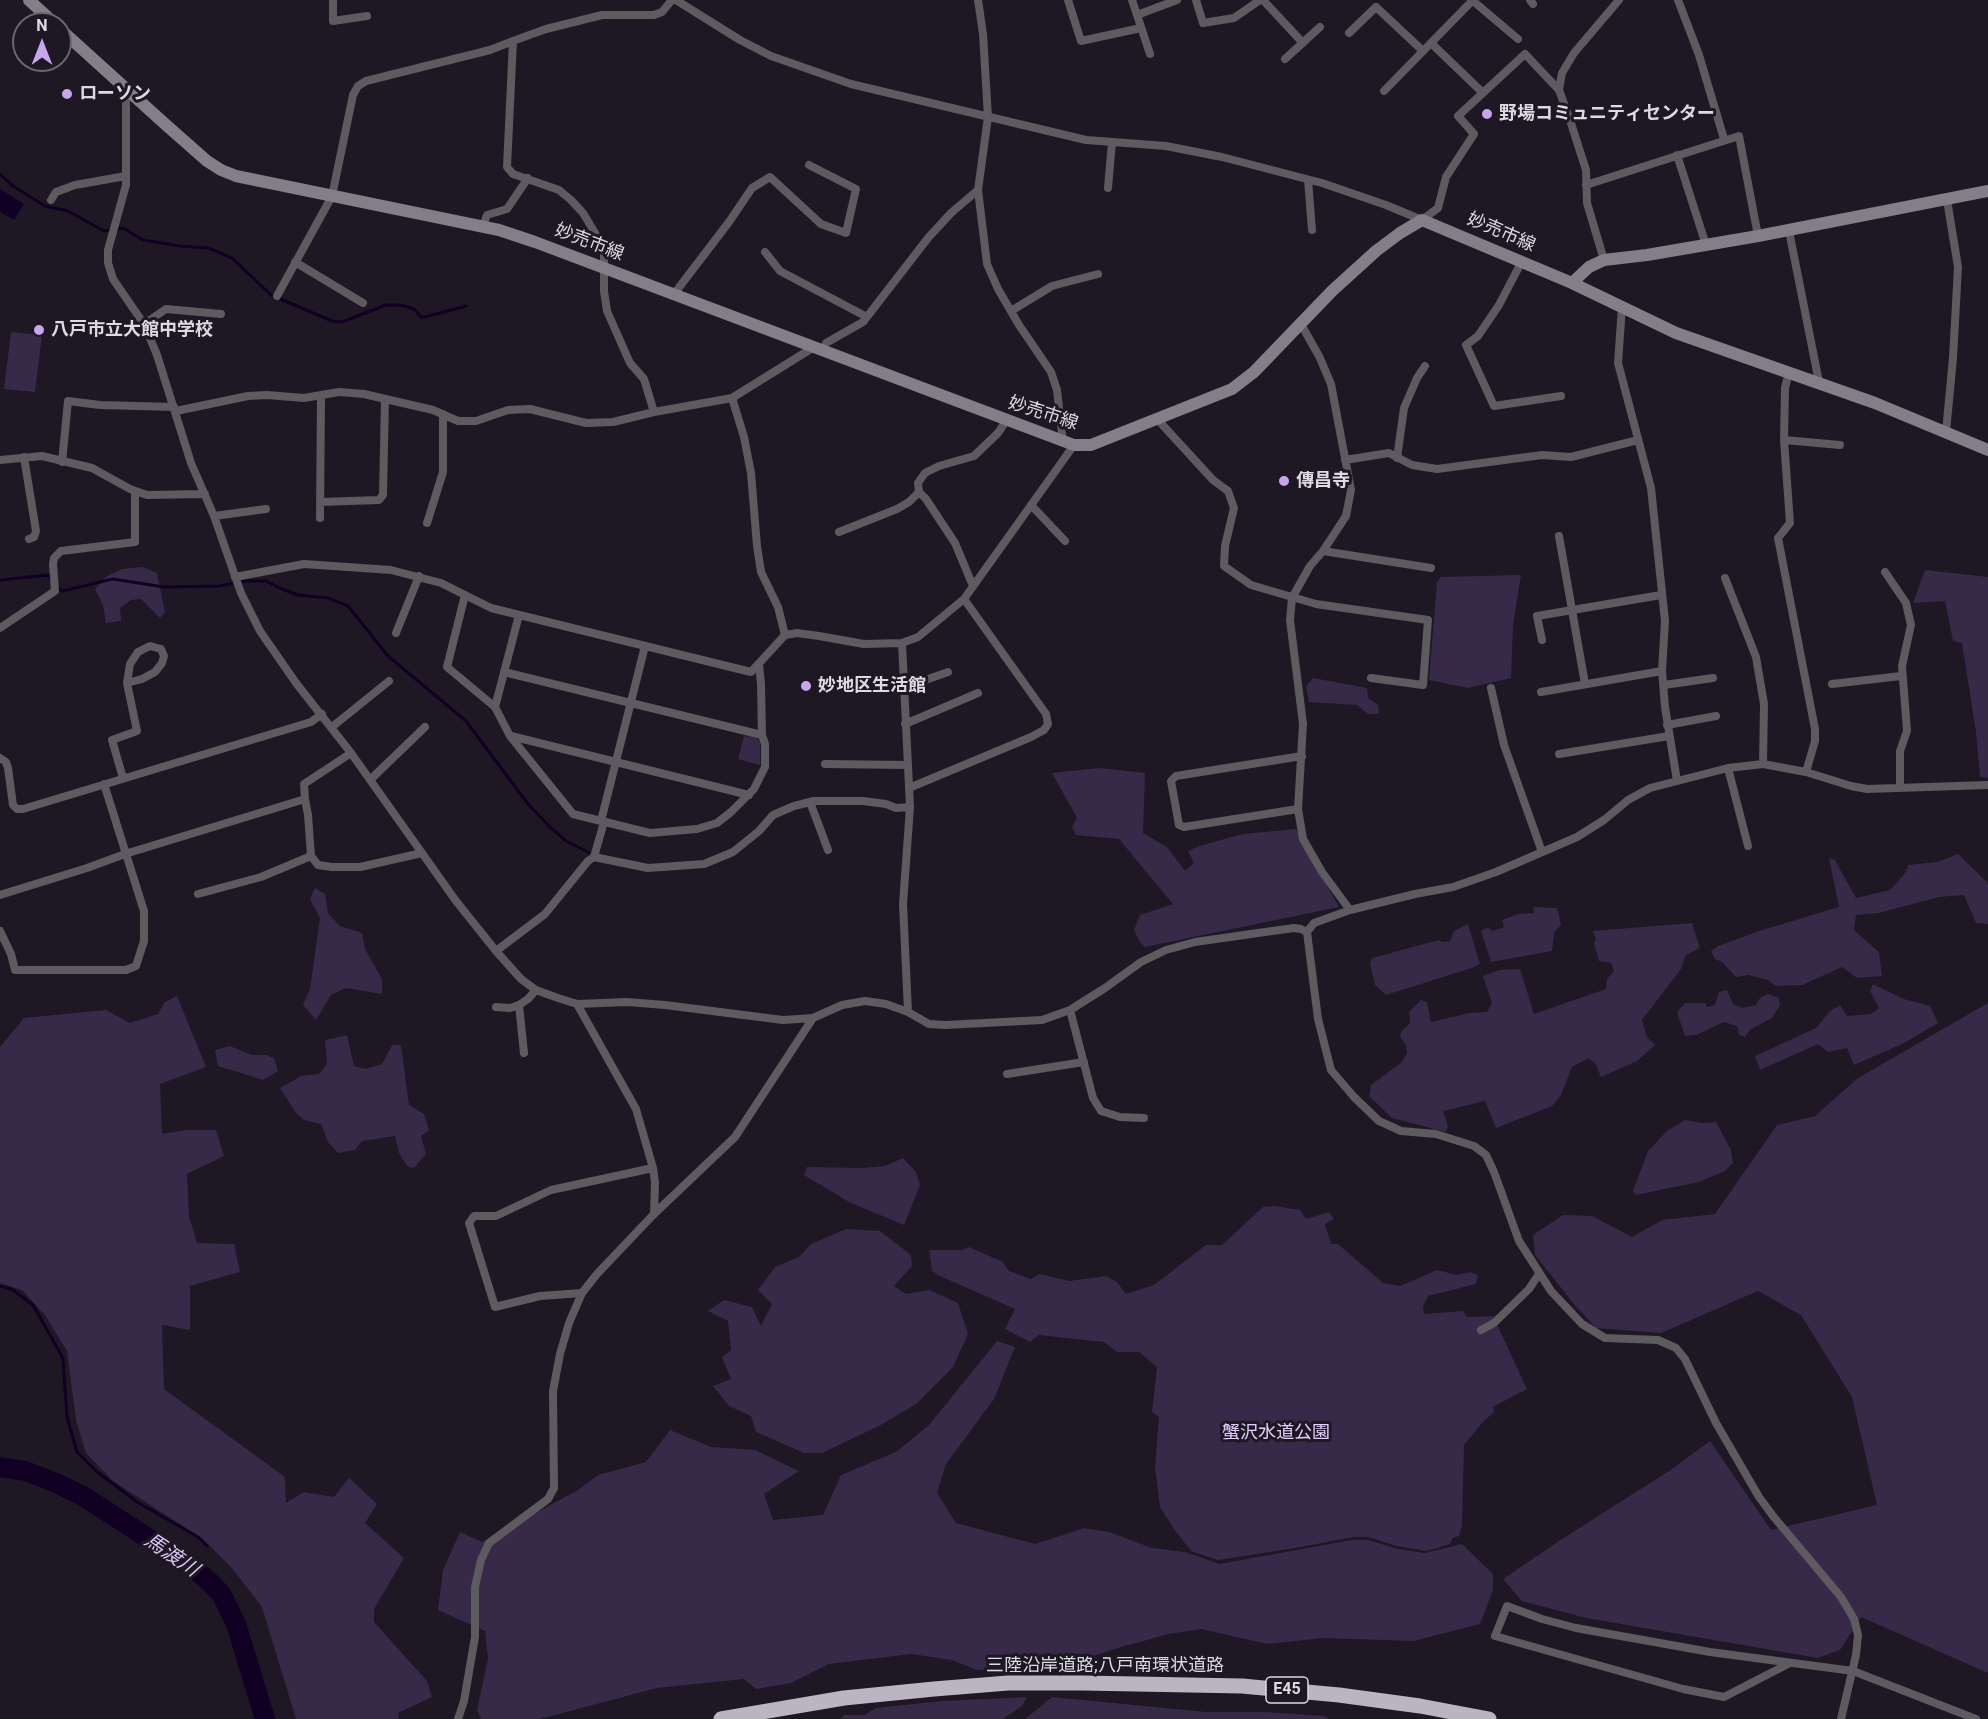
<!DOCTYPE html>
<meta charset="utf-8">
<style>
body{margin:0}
#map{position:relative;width:1988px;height:1719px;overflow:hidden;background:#1d1823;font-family:Roboto,sans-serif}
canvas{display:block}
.north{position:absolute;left:12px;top:12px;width:60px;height:60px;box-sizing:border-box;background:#1d1823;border:2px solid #6a666f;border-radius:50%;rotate:0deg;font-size:16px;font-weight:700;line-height:24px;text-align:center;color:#dddae1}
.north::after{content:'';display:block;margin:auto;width:21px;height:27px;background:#c8a6ef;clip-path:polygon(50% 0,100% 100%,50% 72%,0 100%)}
</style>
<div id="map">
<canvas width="1988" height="1719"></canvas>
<div class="north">N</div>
</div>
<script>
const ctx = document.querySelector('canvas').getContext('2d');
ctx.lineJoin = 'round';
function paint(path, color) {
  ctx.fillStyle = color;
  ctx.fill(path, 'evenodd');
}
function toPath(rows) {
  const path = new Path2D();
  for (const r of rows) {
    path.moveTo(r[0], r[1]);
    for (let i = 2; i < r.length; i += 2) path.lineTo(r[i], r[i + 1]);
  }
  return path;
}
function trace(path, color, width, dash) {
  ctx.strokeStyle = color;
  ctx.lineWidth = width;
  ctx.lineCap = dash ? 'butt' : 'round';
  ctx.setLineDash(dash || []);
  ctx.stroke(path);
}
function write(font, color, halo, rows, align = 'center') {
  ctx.font = font + ' Roboto,"Noto Sans JP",sans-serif';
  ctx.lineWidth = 6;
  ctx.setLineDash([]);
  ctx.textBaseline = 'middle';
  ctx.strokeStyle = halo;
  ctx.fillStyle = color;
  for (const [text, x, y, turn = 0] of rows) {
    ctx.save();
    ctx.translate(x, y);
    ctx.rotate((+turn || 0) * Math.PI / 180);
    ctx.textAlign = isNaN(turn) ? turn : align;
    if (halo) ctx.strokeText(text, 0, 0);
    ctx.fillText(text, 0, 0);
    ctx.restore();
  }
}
paint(toPath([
 [11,332,42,335,35,392,4,389],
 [143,567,157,573,165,612,160,618,141,599,131,600,120,608,121,621,106,623,103,605,95,589,107,576,122,569],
 [1925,570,1988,577,1988,778,1980,777,1976,732,1962,643,1953,641,1945,601,1913,603],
 [1521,575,1513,625,1511,678,1468,688,1429,680,1437,582,1441,577],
 [1313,678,1367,688,1368,698,1378,705,1379,714,1368,714,1357,705,1309,702,1306,686],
 [744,736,756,738,760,742,760,765,738,759],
 [1099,768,1145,773,1143,833,1167,847,1185,871,1194,863,1188,851,1199,846,1243,834,1296,829,1339,907,1145,947,1139,941,1134,930,1140,915,1173,904,1119,839,1076,835,1072,827,1077,818,1052,773],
 [1958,854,1988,883,1988,924,1976,923,1964,895,1939,897,1879,913,1856,915,1854,930,1879,952,1882,976,1857,978,1842,967,1802,985,1776,986,1768,980,1748,975,1736,977,1722,962,1715,959,1711,951,1718,946,1759,931,1839,907,1829,858,1835,860,1856,898,1890,890,1906,872,1908,865,1937,862],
 [315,888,325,894,328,913,340,926,362,933,365,949,382,979,382,994,346,988,331,995,316,1020,303,1005,310,989,320,918,310,899],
 [1533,907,1557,908,1561,924,1554,933,1552,951,1491,962,1481,931,1488,927,1492,931,1504,927,1502,920,1518,914,1534,913],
 [1692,923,1700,948,1686,955,1681,969,1642,1020,1647,1037,1655,1045,1637,1061,1601,1077,1596,1065,1589,1058,1572,1067,1561,1095,1552,1106,1496,1128,1485,1101,1443,1111,1448,1126,1446,1132,1392,1118,1369,1096,1371,1085,1402,1062,1407,1053,1406,1046,1400,1036,1402,1031,1410,1023,1409,1012,1421,1000,1427,1002,1431,1022,1469,1013,1487,1012,1492,1003,1483,976,1499,970,1520,969,1534,1014,1606,989,1607,979,1614,971,1611,963,1599,961,1594,943,1596,939,1593,931],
 [1468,924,1480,964,1472,968,1386,995,1375,985,1370,964,1372,958,1439,940,1442,942,1450,941,1454,931],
 [1873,984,1904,999,1930,1006,1938,1023,1902,1044,1854,1065,1847,1048,1828,1052,1818,1044,1760,1070,1755,1056,1816,1028,1830,1011,1840,1005,1847,1016,1871,1014,1879,1008,1870,991],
 [1727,990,1733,1004,1742,1008,1756,1005,1760,998,1768,994,1779,998,1780,1005,1772,1018,1751,1029,1745,1037,1739,1035,1737,1026,1724,1022,1696,1035,1685,1036,1677,1012,1685,1003,1705,1003,1707,1007,1715,1005,1719,992],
 [177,996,206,1067,160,1084,162,1134,186,1130,216,1130,224,1156,187,1174,189,1216,197,1243,234,1244,240,1272,190,1286,190,1330,162,1325,164,1389,285,1477,286,1503,304,1492,334,1497,349,1478,377,1504,365,1523,404,1558,374,1609,374,1622,427,1681,432,1697,398,1713,399,1719,296,1719,262,1607,232,1568,203,1539,113,1481,86,1453,76,1420,67,1351,45,1315,22,1290,0,1283,0,1047,24,1018,106,1010,130,1023,158,1014,165,1002],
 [1988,1003,1988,1673,1861,1617,1840,1650,1818,1658,1586,1618,1522,1601,1503,1579,1562,1539,1669,1471,1710,1441,1771,1530,1877,1505,1852,1397,1801,1315,1758,1291,1661,1333,1596,1328,1573,1303,1535,1255,1533,1235,1563,1215,1592,1216,1632,1237,1662,1220,1715,1214,1777,1125,1815,1116,1858,1078],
 [347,1035,354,1066,366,1069,382,1064,392,1045,401,1045,409,1105,424,1114,429,1130,421,1136,426,1154,414,1168,407,1166,399,1153,395,1136,362,1141,355,1150,338,1153,328,1142,321,1124,304,1120,296,1113,280,1088,301,1076,319,1074,327,1064,325,1040],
 [230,1046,252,1055,266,1055,274,1058,278,1071,263,1080,218,1066,215,1050],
 [1685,1120,1703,1123,1716,1122,1731,1150,1733,1163,1725,1171,1699,1182,1636,1195,1633,1191,1648,1151,1667,1131],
 [903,1158,916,1172,920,1185,904,1225,849,1202,804,1175,807,1167,863,1168,885,1166],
 [1275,1206,1300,1210,1306,1219,1329,1212,1334,1219,1325,1224,1331,1244,1338,1244,1383,1283,1400,1286,1437,1270,1457,1275,1470,1272,1478,1275,1476,1284,1428,1296,1423,1306,1424,1314,1463,1311,1467,1317,1493,1316,1527,1389,1493,1407,1494,1412,1483,1422,1464,1445,1462,1525,1459,1536,1453,1538,1450,1544,1427,1551,1397,1546,1368,1537,1353,1537,1301,1547,1218,1560,1191,1551,1174,1529,1160,1507,1155,1467,1159,1417,1152,1412,1157,1367,1139,1352,1117,1352,1104,1342,1039,1335,1030,1342,1005,1329,1015,1309,940,1276,932,1271,929,1250,962,1250,969,1247,1003,1262,1009,1271,1031,1279,1040,1274,1069,1281,1106,1276,1117,1282,1126,1294,1154,1285,1206,1245,1222,1245,1263,1207],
 [846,1229,880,1231,911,1255,912,1266,894,1286,906,1294,929,1290,958,1303,968,1334,953,1367,916,1404,879,1426,822,1453,804,1453,756,1432,751,1416,729,1406,713,1386,731,1379,722,1357,731,1350,728,1321,708,1311,724,1300,752,1307,761,1326,772,1304,758,1290,775,1267,799,1257,811,1244],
 [997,1341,1015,1347,994,1399,946,1464,937,1493,956,1523,1035,1544,1084,1528,1109,1532,1152,1548,1185,1552,1219,1564,1352,1540,1368,1540,1398,1549,1425,1553,1462,1544,1493,1574,1493,1590,1480,1624,1414,1641,1323,1638,1267,1644,1201,1629,1169,1634,1125,1646,1093,1656,1080,1667,977,1670,952,1660,911,1654,829,1664,791,1683,756,1689,744,1679,657,1688,540,1719,481,1719,477,1710,488,1659,485,1631,438,1610,443,1570,460,1532,482,1542,578,1490,598,1475,646,1462,670,1430,711,1447,755,1450,799,1471,764,1494,773,1520,823,1515,841,1475,896,1452,929,1425],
 [1027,1697,1022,1706,1003,1719,841,1719,844,1715,865,1715,875,1708,942,1701],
 [1052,1697,1206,1712,1264,1712,1324,1716,1329,1719,1025,1719]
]), '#372948');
paint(toPath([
 [0,189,24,204,14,220,0,212]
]), '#120024');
trace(toPath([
 [0,174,13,186,45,206,68,211,104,231,123,228,143,240,180,246,208,248,218,252,232,258,271,295,332,321,342,322,386,305,401,305,414,309,421,317,425,317,466,306],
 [0,580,48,575,51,579],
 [58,587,62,591,113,579,164,587,219,586,246,581,266,581,282,589,298,595,328,598,348,606,388,656,466,721,528,804,550,827,566,841,590,853],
 [0,1286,13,1290,33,1305,59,1351,63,1359,67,1417,77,1452,96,1471,137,1502,198,1537,207,1546]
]), '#120024', 3);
trace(toPath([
 [0,1467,25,1471,54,1482,83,1496,191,1566,212,1584,222,1595,236,1624,265,1719]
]), '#120024', 20);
trace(toPath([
 [333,0,333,21,367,16],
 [676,0,740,40,771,56,851,84,1086,140,1166,146,1222,157,1322,183,1386,205,1422,220,1438,208,1446,177,1474,134,1458,116,1525,54,1559,90,1570,120,1586,170,1587,203,1604,260],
 [978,0,983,34,988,117,978,190,987,264,998,289,1019,325,1051,372,1057,390,1063,442],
 [1068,0,1081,41,1141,28],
 [1132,0,1150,54],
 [1196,0,1203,23,1234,18,1260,0],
 [1263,0,1303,43],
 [1530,0,1533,4],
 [1678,0,1699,55,1724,139],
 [1473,1,1518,39],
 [1137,15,1177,0],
 [1349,33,1376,7,1423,51],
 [513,41,546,29,602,15,654,15,662,12,672,0],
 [1431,43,1483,93],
 [1285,59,1320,27],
 [126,90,126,185,108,250,108,263,113,279,144,324,157,355,191,463,214,516,241,593,260,631,296,683,351,753,456,901,496,951,521,979,536,990,558,998,577,1004,627,1002,665,1005,783,1020,813,1018,842,1005,865,1001,886,1004,908,1012,903,904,910,807,902,643,918,637,964,599,1074,445],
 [1559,90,1562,73,1574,53,1619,0],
 [1384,91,1473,0],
 [1677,155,1706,245],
 [1308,180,1312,230],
 [1586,185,1739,136,1758,236],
 [1108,188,1112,142],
 [51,200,56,192,75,185,126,176],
 [483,226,487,215,507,209,528,178],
 [1789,231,1819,382],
 [765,252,780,271,867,317],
 [1522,261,1499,305,1478,336,1466,345,1494,406,1561,396],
 [295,262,363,303],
 [674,294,729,222,752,188,770,177,821,224,846,233,856,189,809,165],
 [277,296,332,196,353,95,358,86,366,81,490,50,513,41,507,167,513,174,559,190,571,200,583,213,601,243,604,250,604,291,607,311,630,363,644,379,654,412],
 [1622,307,1618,363,1651,488,1665,621,1662,671,1665,707,1677,781],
 [1011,311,1052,286,1098,274],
 [144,324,166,309,221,314],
 [1301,324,1320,358,1331,384,1351,490,1346,516,1323,551,1310,566,1292,598,1290,620,1303,724,1298,809,1303,839,1322,872,1350,910],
 [822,351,826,343,863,322,928,238,951,213,978,190],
 [1789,372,1785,388,1784,440,1790,523,1778,538,1815,729,1815,741,1806,772],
 [732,398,744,437,751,473,757,546,761,572,778,607,785,635],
 [176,411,248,396,267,395,304,398,339,392,364,394,433,410,458,421,476,421,508,410,530,409,586,423,613,422,654,412,732,398,814,347],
 [1158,420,1213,480,1228,491,1234,508,1225,546,1224,566,1251,585,1316,604,1428,620,1423,685,1371,678],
 [1946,432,1953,358,1958,267,1947,200],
 [1784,440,1840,445],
 [24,457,36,531,34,537,29,539],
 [1397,458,1404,408,1417,378,1425,366],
 [0,460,42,456,92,468,130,489,147,495,205,494],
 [1345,460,1389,453,1412,465,1437,469,1542,455,1571,457,1638,440],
 [62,462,68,401,100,405,174,407],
 [320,502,379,500,383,495,385,399],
 [1031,505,1065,541],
 [214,516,266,509],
 [320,518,321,395],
 [427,523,443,472,443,414],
 [839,532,897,509,909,502,919,492],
 [1559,536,1585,684],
 [1323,551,1431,568],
 [1885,572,1906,603,1911,625,1902,666,1907,731,1900,751,1900,788],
 [235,577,304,564,391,570,441,583,491,608,751,672,785,635,797,633,819,636,864,644,902,643],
 [1725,578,1756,657,1764,704,1763,764],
 [973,586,955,543,926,499,919,492,918,483,925,473,939,466,974,456,998,433,1006,421],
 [465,595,447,667,495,707,510,736,573,814,601,821],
 [0,628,55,591,53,564,54,558,61,551,135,542,135,491],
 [396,633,419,576],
 [1542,640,1537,616,1661,595],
 [645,646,601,821,650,833,697,829,717,823,731,812,754,789,765,767,765,744,762,735,761,684,759,664],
 [504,672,762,735],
 [1832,684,1901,676],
 [1664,685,1713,678],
 [903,688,948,672],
 [1491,688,1504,745,1542,852],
 [1541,692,1662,671],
 [495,707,519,615],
 [905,724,978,693],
 [1667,725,1716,716],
 [332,727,389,681],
 [511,736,749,795],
 [1559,754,1669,736],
 [0,758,6,762,8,768,13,805,17,809,23,809,311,722,322,714],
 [825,764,907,765],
 [1728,768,1748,846],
 [123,778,112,740,137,731,127,683,130,664,138,652,150,646,161,649,164,656,162,663,155,672,142,679,127,683],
 [370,780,425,727],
 [909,788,1031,737,1044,730,1048,724,1046,714,964,599],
 [305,799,308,815,311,856,318,865,332,867,360,867,422,853],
 [810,802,828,850],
 [1298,809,1184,827,1179,825,1171,781,1176,776,1302,756],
 [594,857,604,822],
 [198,894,261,877,311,856],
 [0,895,87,868,125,854,305,799,304,784,351,753],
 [0,931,11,954,15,970,126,970,136,966,144,941,144,911,104,784],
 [1307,932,1318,1019,1331,1070,1354,1097,1379,1121,1401,1131,1436,1134,1474,1146,1486,1155,1494,1172,1519,1241,1551,1291,1582,1324,1605,1338,1658,1340,1676,1348,1685,1359,1716,1423,1759,1497,1773,1516,1841,1597,1854,1619,1858,1635,1856,1655,1841,1719],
 [1307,932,1314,923,1350,910,1415,894,1453,887,1496,872,1577,837,1604,820,1628,800,1650,788,1728,768,1763,764,1806,772,1851,786,1867,789,1988,785],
 [496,951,545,914,588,861,594,857,648,868,704,864,733,852,759,831,773,815,794,806,814,801,863,801,886,804,896,808,910,807],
 [577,1004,636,1109,653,1168,655,1182,654,1214],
 [519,1005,524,1053],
 [496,1007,510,1008,519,1005,528,999,536,990],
 [1070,1010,1093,1098,1101,1111,1120,1117,1144,1118],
 [908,1012,929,1024,946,1025,1042,1020,1070,1010,1105,988,1141,962,1166,950,1195,942,1265,932,1294,928,1301,929,1307,932],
 [1007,1074,1084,1062],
 [582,1293,540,1296,495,1307,469,1223,474,1216,496,1216,551,1190,653,1168],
 [1481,1330,1494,1323,1529,1289,1539,1274],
 [1790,1663,1724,1697,1683,1689,1495,1636,1507,1606,1542,1619,1576,1628,1710,1652,1853,1671,1976,1719],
 [458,1719,464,1701,475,1637,475,1587,481,1560,489,1543,548,1499,554,1488,553,1391,560,1354,569,1323,582,1293,597,1274,654,1214,735,1137,813,1018]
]), '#5d5a60', 8);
trace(toPath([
 [29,0,55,24],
 [60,29,165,124,207,161,221,170,236,176,499,230,535,242,1074,445,1091,445,1232,389,1254,372,1332,291,1376,251,1400,233,1422,220,1572,283,1676,333,1875,403,1988,450],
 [1572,283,1589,267,1604,260,1647,255,1758,236,1988,191]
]), '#837f88', 12);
trace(toPath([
 [721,1719,844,1698,934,1689,1008,1683,1083,1683,1242,1686,1339,1695,1420,1706,1489,1719]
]), '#bbb5c3', 15);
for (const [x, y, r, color] of [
 [67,94,6,"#c8a6ef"],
 [1487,114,6,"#c8a6ef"],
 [39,330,6,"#c8a6ef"],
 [1284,481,6,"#c8a6ef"],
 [806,686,6,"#c8a6ef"]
]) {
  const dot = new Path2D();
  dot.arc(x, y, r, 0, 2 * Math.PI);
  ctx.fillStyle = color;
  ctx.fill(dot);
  trace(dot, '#1d1823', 2);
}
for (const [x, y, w] of [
 [1287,1690,42]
]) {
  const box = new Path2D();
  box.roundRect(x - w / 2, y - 13, w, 26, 4.5);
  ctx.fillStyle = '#1d1823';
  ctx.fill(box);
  trace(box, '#dddae1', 1.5);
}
write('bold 16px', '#dddae1', null, [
 ["E45",1287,1690]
]);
write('bold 18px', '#dddae1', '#1d1823', [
 ["ローソン",79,94],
 ["野場コミュニティセンター",1499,114],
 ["八戸市立大館中学校",51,330],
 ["傳昌寺",1296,481],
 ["妙地区生活館",818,686]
], 'left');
write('18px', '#dddae1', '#1d1823', [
 ["妙売市線",1501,233,23],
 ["妙売市線",589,243,21],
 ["妙売市線",1043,414,18],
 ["三陸沿岸道路;八戸南環状道路",1105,1666]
]);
write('18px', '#e1ccfc', '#1d1823', [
 ["蟹沢水道公園",1276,1433]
]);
write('italic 20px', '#dcc7f7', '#1d1823', [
 ["馬渡川",171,1556,34]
]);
</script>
